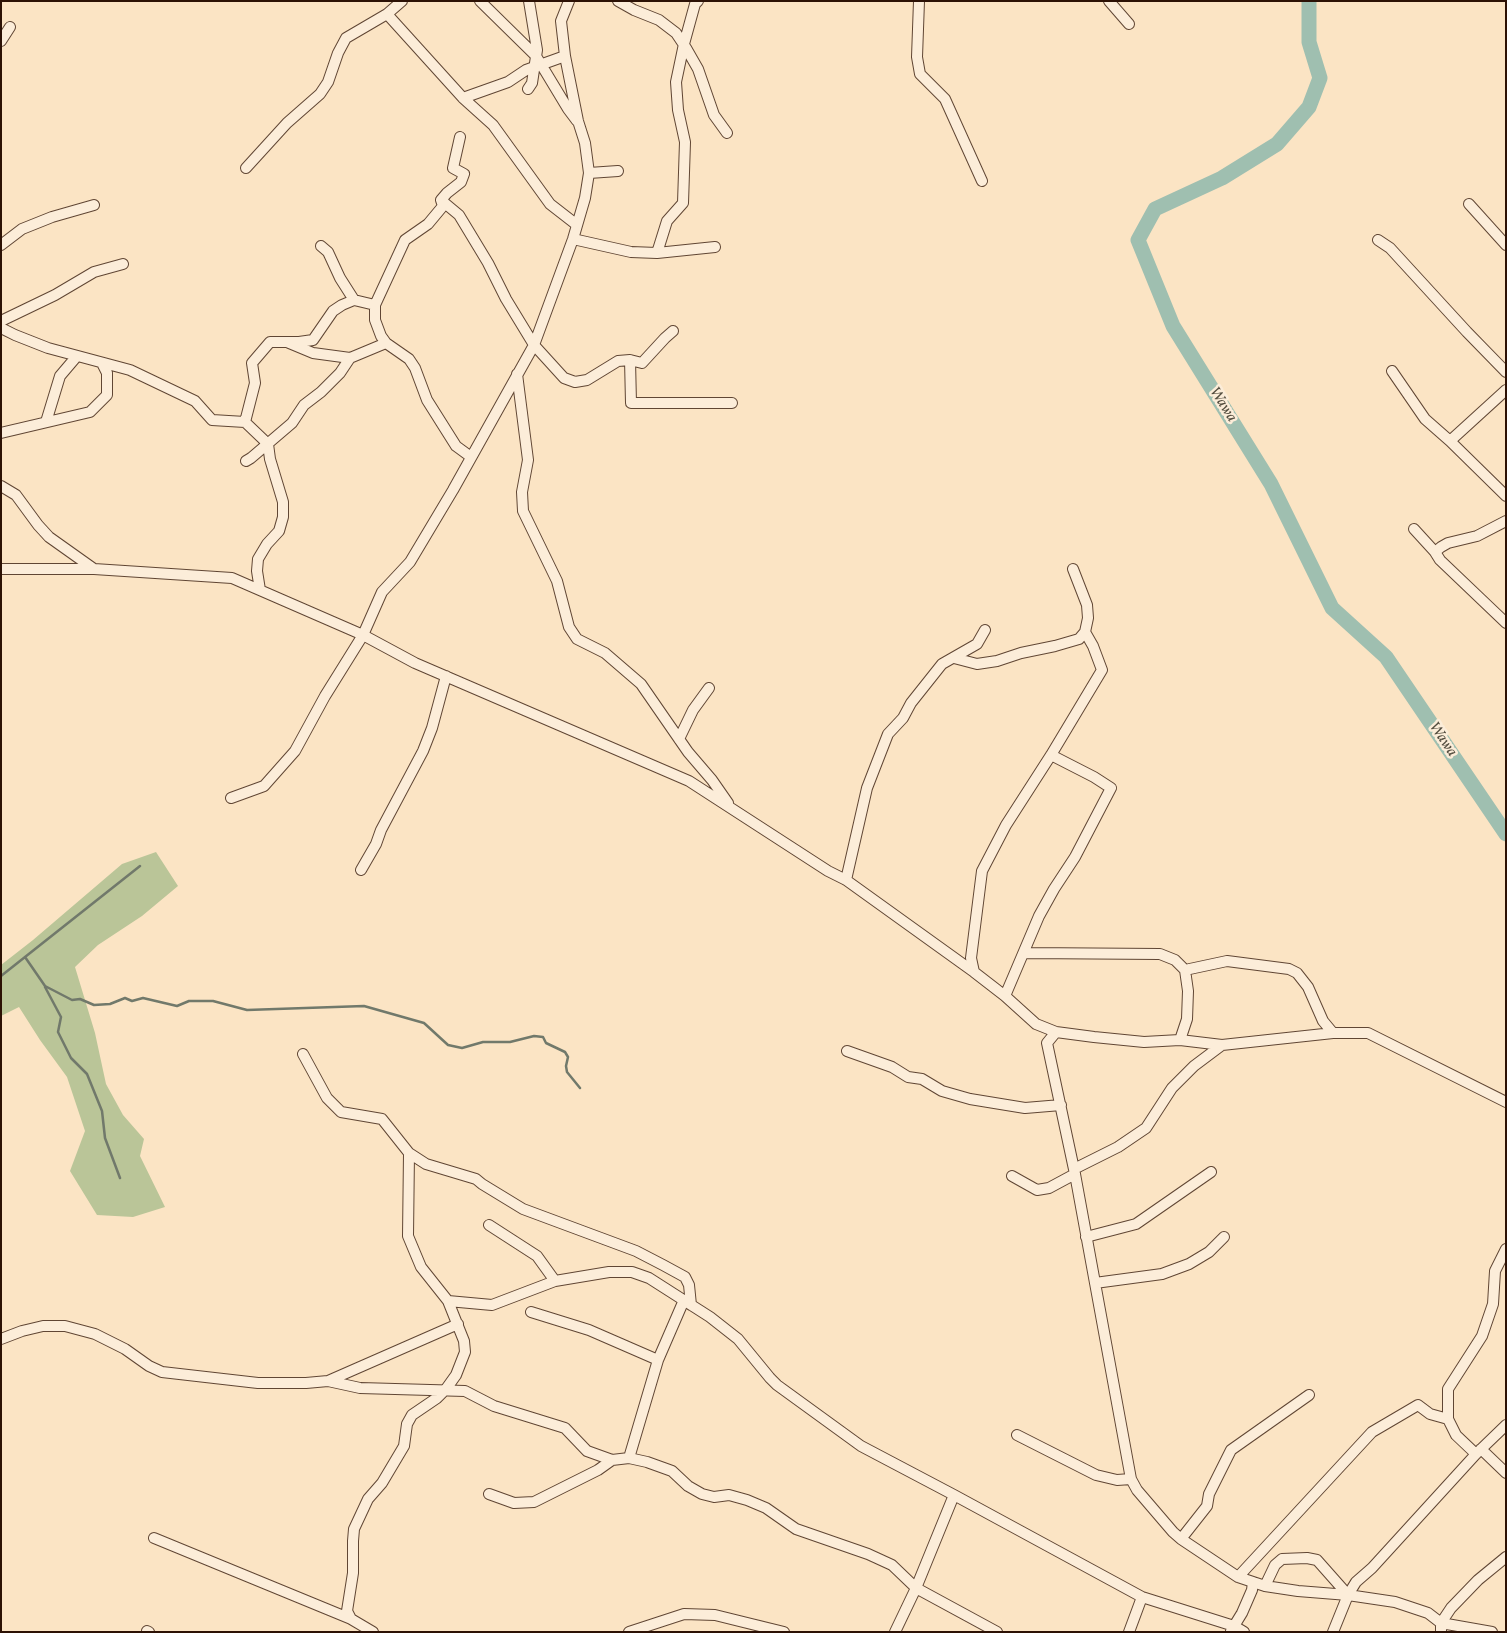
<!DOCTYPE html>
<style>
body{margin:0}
#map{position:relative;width:1507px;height:1633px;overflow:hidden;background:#fbe4c4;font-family:Vollkorn,serif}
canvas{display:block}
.frame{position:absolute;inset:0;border:2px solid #2c1104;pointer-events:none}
</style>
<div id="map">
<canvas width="1507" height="1633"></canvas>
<div class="frame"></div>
</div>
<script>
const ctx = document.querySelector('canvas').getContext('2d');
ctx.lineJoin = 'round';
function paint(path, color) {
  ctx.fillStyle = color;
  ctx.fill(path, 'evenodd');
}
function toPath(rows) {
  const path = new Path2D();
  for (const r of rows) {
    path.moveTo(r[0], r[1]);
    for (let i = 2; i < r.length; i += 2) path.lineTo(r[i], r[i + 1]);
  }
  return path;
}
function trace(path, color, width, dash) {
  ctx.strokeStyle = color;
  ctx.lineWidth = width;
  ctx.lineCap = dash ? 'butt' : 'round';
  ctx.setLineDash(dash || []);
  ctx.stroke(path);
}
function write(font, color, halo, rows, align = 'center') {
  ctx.font = font + ' Vollkorn,serif';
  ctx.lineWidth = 5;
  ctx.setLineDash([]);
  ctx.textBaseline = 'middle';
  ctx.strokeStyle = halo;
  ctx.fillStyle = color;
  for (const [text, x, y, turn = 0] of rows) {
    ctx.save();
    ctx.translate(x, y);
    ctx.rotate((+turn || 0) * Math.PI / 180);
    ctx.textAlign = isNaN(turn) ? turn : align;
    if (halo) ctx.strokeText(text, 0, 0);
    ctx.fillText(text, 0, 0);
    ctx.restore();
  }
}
paint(toPath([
 [156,852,178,886,142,916,98,945,75,967,95,1033,106,1084,123,1115,144,1139,140,1156,165,1207,133,1217,97,1215,70,1171,85,1131,67,1077,40,1040,19,1007,1,1016,1,965,33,940,122,864]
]), '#bac598');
trace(toPath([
 [25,957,45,986,72,1000,80,999,94,1005,110,1004,125,998,132,1001,143,998,177,1006,189,1001,213,1001,247,1010,364,1006,424,1023,448,1045,462,1048,483,1042,510,1042,534,1036,543,1037,546,1043,565,1052,568,1057,566,1066,567,1072,580,1088],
 [1,976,140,866],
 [45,987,61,1017,58,1032,71,1058,87,1074,102,1111,105,1138,120,1178]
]), '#71796b', 2.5);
trace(toPath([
 [1309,1,1309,42,1320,78,1309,107,1277,144,1222,178,1155,209,1138,240,1173,326,1271,484,1332,608,1386,657,1506,834]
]), '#9fbfb0', 15);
const minor = toPath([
 [480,1,536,56,568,109,577,121],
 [618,1,634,10,659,20,676,33,686,48,698,69,714,115,727,133],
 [919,1,917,57,920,74,945,99,982,181],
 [1109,1,1129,24],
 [387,14,463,98,493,125,550,204,577,225],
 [1,41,10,27],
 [528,89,532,83,537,50,529,1],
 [463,98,508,82,526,70,565,56],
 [460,137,453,168,464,174,461,182,447,193,441,200,443,206,428,224,405,240,375,305,375,320,381,336,386,343,409,359,415,368,427,400,456,446,471,457],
 [246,168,287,123,320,94,328,82,338,53,346,38,387,14,402,1],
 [589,173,618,171],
 [441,200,459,215,488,263,506,299,534,345,564,378,575,382,587,380,618,361,630,360,642,363,665,338,673,331],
 [1469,204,1506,245],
 [573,239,631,252,657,253,715,247],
 [1378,240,1390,248,1467,332,1506,372],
 [1,245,22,229,52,217,94,205],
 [321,246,328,252,340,278,354,300,375,305],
 [657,253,667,221,683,203,685,142,678,110,676,82,684,44,695,4,698,1],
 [1,321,55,295,94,272,123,264],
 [1,328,15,335,48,348,130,370,195,401,212,420,245,422,268,444,270,459,283,502,283,517,279,531,267,544,258,559,257,571,260,590],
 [289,343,313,353,350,358,386,343],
 [630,360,631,403,732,403],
 [1392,371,1425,419,1450,441,1506,496],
 [517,374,528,460,522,492,523,511,557,581,569,627,577,639,605,653,641,684,688,752,712,780,728,803],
 [46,422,60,376,77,356],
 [245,422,255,383,252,363,270,342,299,342,313,340,333,311,342,305,354,300],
 [1,433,90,412,107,395,107,373,102,363],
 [1450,441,1506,390],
 [246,461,251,458,292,423,304,405,321,392,340,373,350,358],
 [1,486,16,495,38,525,49,537,94,569],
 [1414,529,1435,552,1440,560,1506,623],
 [1435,552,1441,547,1448,543,1477,536,1506,521],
 [1,569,94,569,232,578,363,635,415,663,689,781,828,871,846,880,974,972,1005,996,1036,1024,1056,1032,1094,1037,1144,1042,1180,1040,1222,1045,1333,1033,1368,1033,1506,1102],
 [954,658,977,664,997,661,1021,653,1055,646,1079,639,1085,632,1088,618,1087,605,1073,569],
 [679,739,693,710,709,688],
 [231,798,264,786,295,751,325,696,363,635,382,592,410,562,453,490,534,345,573,239,585,198,589,173,585,143,578,121,565,56,561,21,569,1],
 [361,870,376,844,381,830,423,751,432,728,446,676],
 [846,880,867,788,888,734,903,718,911,703,942,664,977,644,985,630],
 [1025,953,1160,954,1175,960,1185,970,1188,991,1187,1019,1180,1040],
 [1185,970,1227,961,1289,969,1297,973,1308,987,1323,1021,1333,1033],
 [974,972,971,958,982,871,1006,825,1051,755,1102,670,1093,646,1085,632],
 [1005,996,1039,916,1054,889,1075,857,1111,788,1094,777,1051,755],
 [1056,1032,1047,1043,1075,1174,1131,1479,1137,1490,1173,1532,1181,1539,1238,1577,1265,1586,1298,1591,1348,1595,1395,1602,1428,1613,1441,1623,1492,1632],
 [847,1051,892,1067,908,1077,922,1079,942,1091,970,1099,1025,1108,1061,1105],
 [303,1054,327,1098,341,1112,382,1119,409,1153,426,1164,476,1179,482,1184,523,1209,636,1251,663,1265,685,1277,689,1285,691,1305],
 [1074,1169,1118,1147,1146,1128,1172,1088,1194,1066,1222,1045],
 [1012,1176,1037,1190,1049,1188,1075,1174],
 [489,1225,537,1256,555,1281],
 [1086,1237,1136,1224,1211,1172],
 [1095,1283,1162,1274,1189,1264,1209,1252,1224,1237],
 [448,1301,492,1305,555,1281,609,1272,632,1272,649,1278,710,1317,738,1339,770,1378,777,1385,861,1446,954,1495,1142,1597,1234,1626,1244,1632],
 [531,1312,589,1330,658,1360],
 [1,1339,22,1331,43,1326,65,1326,95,1334,125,1349,149,1366,162,1372,258,1383,306,1383,328,1381,360,1388,465,1391,494,1406,565,1428,587,1451,612,1460,629,1458,647,1462,672,1471,688,1486,702,1494,714,1497,729,1495,747,1500,766,1508,796,1529,868,1554,892,1565,916,1588,997,1632],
 [328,1381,458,1324],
 [1017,1435,1096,1475,1117,1480,1131,1479],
 [1481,1449,1506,1473],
 [1476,1454,1456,1435,1448,1419,1448,1389,1482,1336,1493,1304,1495,1271,1506,1249],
 [629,1458,658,1360,684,1300],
 [489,1494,514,1503,534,1502,598,1470,612,1460],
 [154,1538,351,1619],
 [1181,1539,1207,1506,1209,1494,1231,1450,1309,1395],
 [1238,1577,1372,1432,1418,1405,1430,1414,1448,1419],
 [1265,1586,1275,1565,1282,1559,1307,1558,1317,1560,1348,1595],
 [147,1631,149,1632],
 [1231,1631,1242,1613,1252,1590,1253,1582],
 [373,1632,351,1619,347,1611,353,1573,353,1541,354,1529,368,1499,382,1483,404,1446,407,1424,412,1415,437,1398,446,1389,456,1375,465,1352,464,1341,448,1301,421,1267,408,1236,409,1153],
 [629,1632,684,1614,715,1615,784,1632],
 [895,1632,916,1588,954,1495],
 [1129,1632,1142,1597],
 [1333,1632,1348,1595,1356,1582,1372,1568,1476,1454,1506,1425],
 [1441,1632,1441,1623,1451,1608,1478,1580,1506,1557]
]);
trace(minor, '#604634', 12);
trace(minor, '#fcedd9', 10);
write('italic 15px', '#544e40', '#fcedd9', [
 ["Wawa",1222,405,58],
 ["Wawa",1442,740,56]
]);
</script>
